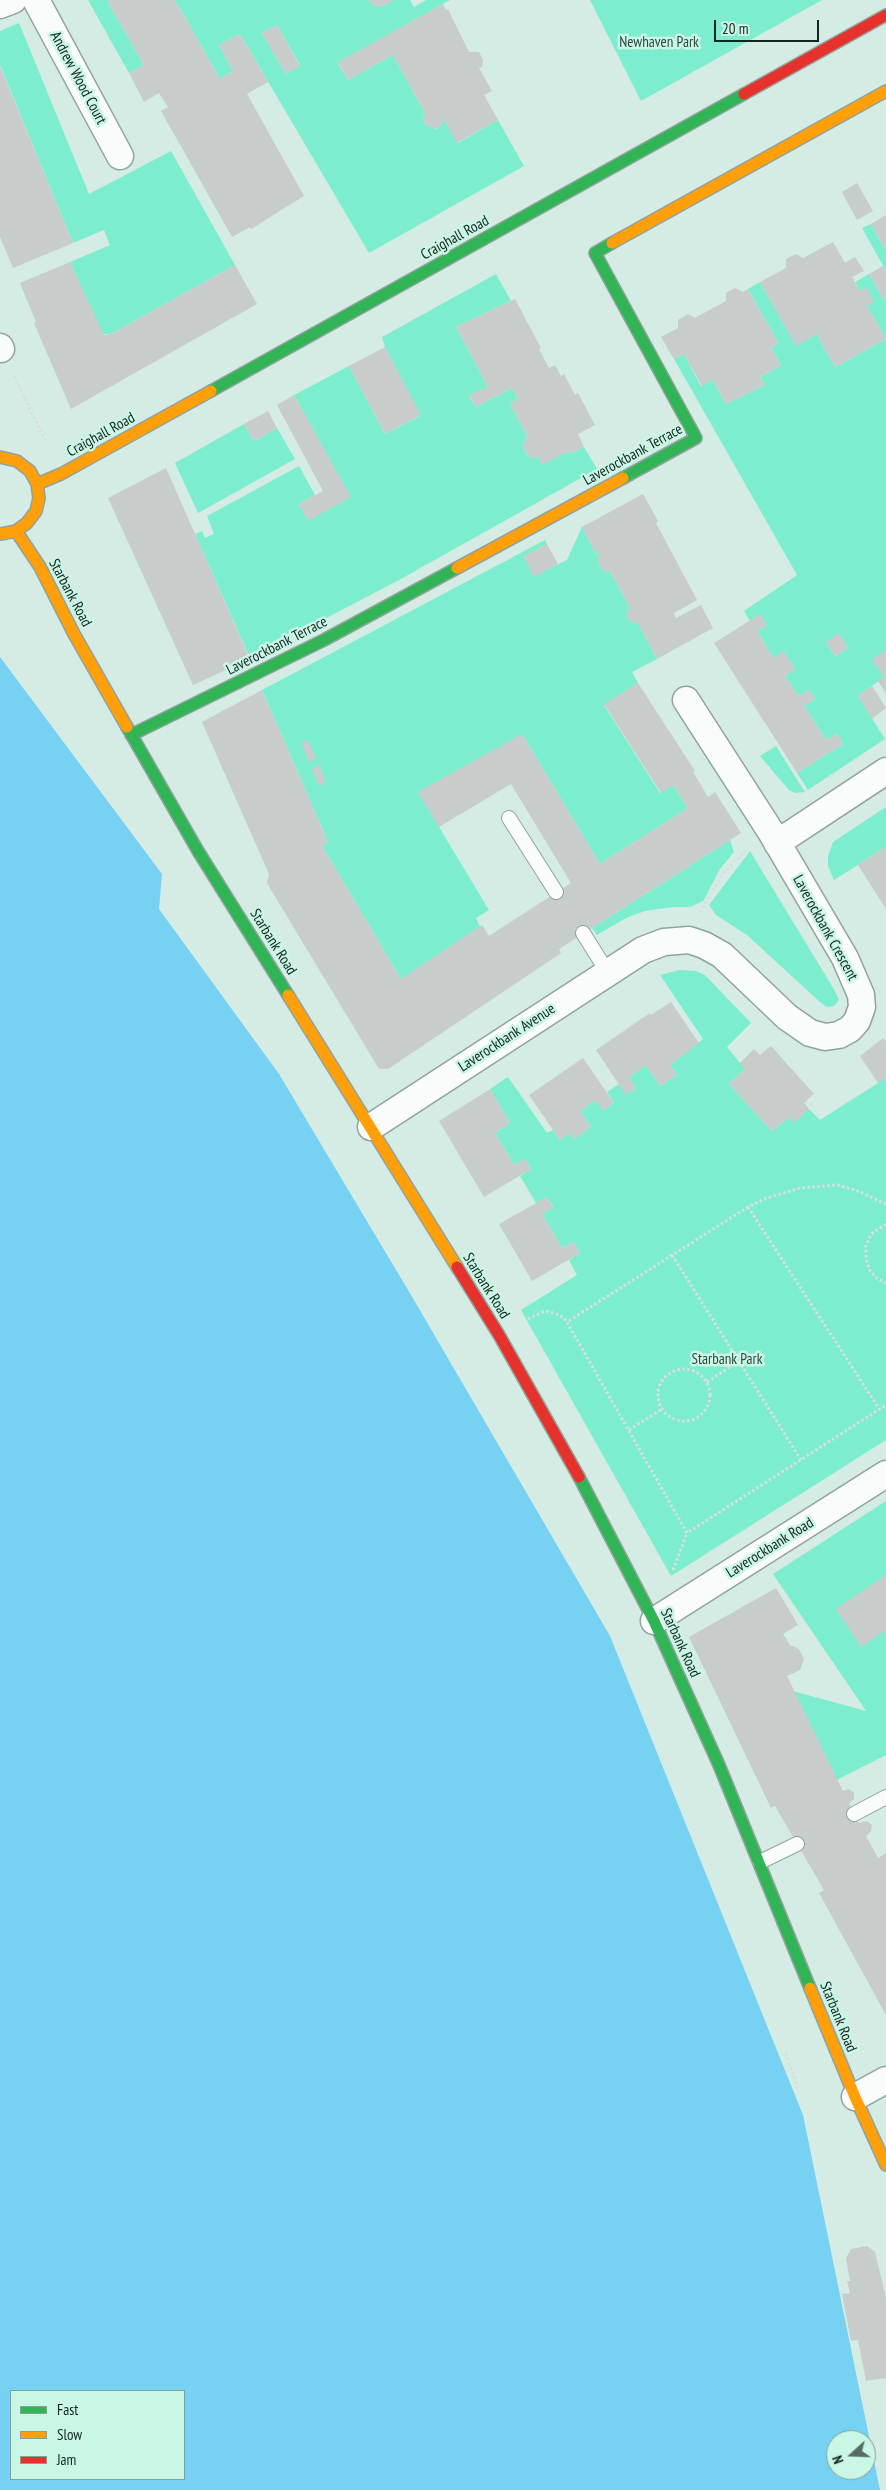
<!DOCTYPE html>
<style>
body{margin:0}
#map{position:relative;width:886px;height:2490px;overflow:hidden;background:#d4ece3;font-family:"PT Sans Narrow",sans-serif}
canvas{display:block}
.legend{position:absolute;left:10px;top:2390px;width:175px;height:90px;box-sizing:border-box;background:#caf6e6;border:1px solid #81a296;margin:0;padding:6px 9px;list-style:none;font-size:15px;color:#14251f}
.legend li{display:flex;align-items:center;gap:10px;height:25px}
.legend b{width:25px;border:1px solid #81a296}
.north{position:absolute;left:826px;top:2430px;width:50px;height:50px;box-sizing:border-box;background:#caf6e6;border:1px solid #81a296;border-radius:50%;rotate:250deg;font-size:14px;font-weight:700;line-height:20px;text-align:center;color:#14251f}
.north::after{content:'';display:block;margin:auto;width:18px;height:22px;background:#576b64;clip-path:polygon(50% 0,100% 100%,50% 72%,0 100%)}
.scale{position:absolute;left:714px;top:20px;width:105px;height:22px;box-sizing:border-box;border:2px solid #14251f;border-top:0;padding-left:6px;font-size:15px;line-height:18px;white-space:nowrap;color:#14251f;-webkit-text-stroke:4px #caf6e6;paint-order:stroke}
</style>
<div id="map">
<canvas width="886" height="2490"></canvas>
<ul class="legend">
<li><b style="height:6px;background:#30b455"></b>Fast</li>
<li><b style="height:6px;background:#ff9f0a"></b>Slow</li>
<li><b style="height:6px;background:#e5322d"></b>Jam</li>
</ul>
<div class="north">N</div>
<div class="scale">20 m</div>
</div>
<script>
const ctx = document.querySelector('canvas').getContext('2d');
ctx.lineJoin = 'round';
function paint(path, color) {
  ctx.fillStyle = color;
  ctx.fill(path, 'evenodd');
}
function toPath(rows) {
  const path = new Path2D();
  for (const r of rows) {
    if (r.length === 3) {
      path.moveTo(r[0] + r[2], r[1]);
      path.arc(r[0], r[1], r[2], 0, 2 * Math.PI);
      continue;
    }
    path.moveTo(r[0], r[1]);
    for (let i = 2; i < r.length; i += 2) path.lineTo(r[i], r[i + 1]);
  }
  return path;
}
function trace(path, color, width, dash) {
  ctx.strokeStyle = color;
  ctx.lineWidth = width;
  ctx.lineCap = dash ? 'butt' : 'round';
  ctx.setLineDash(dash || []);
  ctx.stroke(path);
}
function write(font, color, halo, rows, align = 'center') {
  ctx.font = font + ' "PT Sans Narrow",sans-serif';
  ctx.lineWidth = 5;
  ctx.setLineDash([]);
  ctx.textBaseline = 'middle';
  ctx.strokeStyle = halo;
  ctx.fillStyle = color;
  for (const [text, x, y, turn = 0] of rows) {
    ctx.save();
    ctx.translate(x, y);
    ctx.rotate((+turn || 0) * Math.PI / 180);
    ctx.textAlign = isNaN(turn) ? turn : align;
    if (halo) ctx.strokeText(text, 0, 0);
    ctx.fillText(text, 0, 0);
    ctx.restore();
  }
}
paint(toPath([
 [88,0,110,0,108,2,144,65,129,73],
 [175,0,369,0,372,5,383,6,394,0,410,0,414,7,426,0,450,0,338,63,348,80,393,55,425,113,423,120,426,125,436,129,442,125,443,118,458,143,498,120,524,166,369,253,240,34,219,45,233,71,220,79],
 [277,25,300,65,286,74,262,33],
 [590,0,822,0,641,101],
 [19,23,89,194,171,151,235,265,111,334,102,334,70,262,110,245,104,230,73,243,0,65,0,31],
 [871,224,886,251,886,271,862,228],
 [496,274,511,301,456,327,488,387,469,396,476,407,512,388,518,399,510,404,528,438,525,440,523,447,528,456,534,458,538,456,542,464,569,451,571,454,584,447,597,469,399,580,250,658,195,534,202,531,205,538,214,534,207,516,299,466,315,495,299,504,308,520,350,497,294,395,349,366,385,434,420,416,385,347,382,337],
 [869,274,883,299,886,298,886,650,884,677,858,696,885,739,808,790,797,773,843,744,837,734,826,740,804,706,815,699,809,690,798,696,791,685,785,676,795,669,784,652,773,658,757,631,767,625,760,614,750,621,744,611,797,575,674,359,684,354,701,386,713,380,726,404,765,385,760,377,781,365,771,348,778,343,748,289,760,282,796,345,817,334,835,367,886,339,867,306,866,288,860,291,855,282],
 [839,634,848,648,835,656,826,642],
 [244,424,254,441,277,428,295,459,198,513,175,463],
 [582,527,596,554,599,552,601,555,598,556,598,561,602,569,607,572,610,571,630,608,626,615,631,622,638,623,657,659,632,672,638,683,604,705,660,793,673,785,688,808,600,864,522,734,439,827,489,910,476,918,480,927,401,979,322,846,328,842,262,690,545,540,547,544,524,556,534,576,567,560],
 [776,746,805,792,795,793,789,790,760,756],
 [886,807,886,847,834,880,828,866,828,856,833,842],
 [730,840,734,852,720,869,704,900,699,903,690,907,673,907,645,911,626,918,597,935,592,928],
 [750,851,835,991,839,1000,834,1006,827,1007,821,1003,747,935,716,915,709,905],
 [679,970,696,971,705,975,751,1023,727,1047,745,1069,729,1084,772,1131,789,1117,794,1122,809,1109,820,1120,886,1078,886,1440,671,1576,521,1310,577,1275,569,1260,580,1253,573,1242,562,1248,542,1214,553,1207,547,1197,536,1203,520,1176,531,1169,525,1159,514,1165,495,1133,510,1123,490,1089,508,1077,547,1133,553,1130,560,1140,570,1133,574,1139,591,1127,580,1111,596,1100,603,1110,614,1103,607,1092,619,1084,626,1094,636,1088,629,1077,646,1065,660,1086,677,1075,670,1065,703,1039,660,975],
 [886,1501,886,1755,837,1780,793,1691,866,1711,773,1574]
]), '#7dedcf');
paint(toPath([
 [0,657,162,874,159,909,279,1074,411,1295,610,1636,803,2115,880,2490,0,2490],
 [11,2391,184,2391,184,2479,11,2479],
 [836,2440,866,2440,866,2470,836,2470]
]), '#77d1f2');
paint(toPath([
 [110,0,175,0,220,79,233,71,219,45,240,34,268,82,247,94,304,196,251,229,250,227,232,237,161,111,168,107,159,93,144,102,129,73,144,65,108,2],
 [369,0,394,0,383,6,372,5],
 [443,4,446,10,448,9,469,52,479,52,483,60,482,67,479,68,492,91,484,95,498,120,457,143,443,118,442,125,435,129,426,125,423,120,425,113,393,55,348,80,338,62],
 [277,25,300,66,286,74,262,33],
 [0,66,73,243,13,268,0,237],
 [857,183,873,211,857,220,842,192],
 [886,215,886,251,871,224],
 [833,242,845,263,855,257,864,271,852,277,860,291,866,287,874,302,867,306,886,339,835,367,817,334,796,346,760,282,786,268,786,259,796,254,803,258],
 [70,262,104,335,111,334,235,265,257,304,71,409,34,323,36,322,20,283],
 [883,266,886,271,886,298,883,299,869,274],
 [735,288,743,292,748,289,778,343,771,348,781,365,760,377,765,385,726,404,713,380,702,386,684,354,674,359,661,337,678,328,678,320,688,314,695,318,726,301,726,293],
 [515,299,541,348,539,349,549,368,555,365,561,376,564,374,575,395,578,393,595,425,578,434,584,447,571,454,569,451,542,465,538,456,534,458,528,456,523,447,525,440,528,438,510,404,518,399,512,388,476,407,469,395,488,387,456,327],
 [385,347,421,415,385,434,349,366],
 [294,395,351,497,308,521,299,504,323,491,277,405],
 [268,411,277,428,254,441,244,424],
 [166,468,250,659,193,685,108,498],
 [643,494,658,521,656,523,697,600,674,613,676,618,701,605,713,628,657,659,638,623,631,622,626,615,630,608,610,571,607,572,602,570,598,561,598,556,601,555,599,552,596,554,582,527],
 [547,544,558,564,534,577,523,556],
 [760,614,767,625,757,631,773,658,784,651,795,669,785,676,791,685,798,696,809,690,815,699,804,706,826,740,837,734,843,744,797,773,714,643],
 [839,633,848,648,835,656,826,642],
 [886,650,886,694,878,681,884,677,872,659],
 [638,683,695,771,693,772,708,797,715,792,741,833,559,949,561,953,388,1069,379,1069,267,883,269,874,202,722,262,690,328,842,322,846,401,979,482,925,489,936,571,883,511,784,439,827,418,792,522,734,600,864,688,808,673,785,661,793,604,704],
 [872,686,886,708,872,719,858,696],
 [308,740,316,759,309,762,301,743],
 [319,765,326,783,319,786,312,768],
 [886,847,886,909,858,865],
 [671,1002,699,1043,670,1065,677,1075,660,1086,646,1065,629,1077,636,1088,626,1095,596,1050,650,1013,651,1015],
 [883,1038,886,1041,886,1078,878,1083,860,1056],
 [771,1046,814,1094,804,1103,809,1109,794,1123,789,1117,772,1131,729,1084,745,1069,740,1063,754,1049,760,1055],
 [583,1058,614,1103,603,1110,596,1100,580,1111,591,1127,574,1139,570,1133,560,1140,529,1095],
 [490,1089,510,1123,495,1133,514,1165,525,1159,531,1169,484,1197,439,1121],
 [547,1197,553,1208,542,1214,562,1248,573,1242,580,1253,532,1281,499,1224],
 [886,1575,886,1630,861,1647,836,1609],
 [776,1588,798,1625,783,1634,790,1645,799,1649,804,1659,800,1670,787,1676,843,1791,849,1789,854,1793,854,1799,849,1804,859,1823,867,1821,872,1825,871,1831,866,1836,878,1858,886,1853,886,2015,819,1893,824,1890,775,1806,771,1808,689,1637],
 [867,2246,875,2252,886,2298,886,2378,866,2381,858,2340,851,2341,842,2294,850,2293,847,2281,850,2281,846,2258,851,2249]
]), '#c8cccb');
const lane = toPath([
 [509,818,556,892],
 [583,933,608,973],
 [854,1814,886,1797],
 [760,1862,797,1844]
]);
const street = toPath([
 [36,0,120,156],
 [0,5,13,0],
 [0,347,1,349],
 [777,843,886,771],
 [371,1127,643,950,664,942,689,940,704,945,722,955,787,1017,810,1033,825,1037,839,1035,850,1029,857,1021,862,1007,861,995,845,958,771,832,686,700],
 [654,1621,886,1474],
 [855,2097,886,2080]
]);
const fast = toPath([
 [612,243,595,253,696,438,623,478],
 [211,391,744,94],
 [127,727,198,851,288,995],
 [131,735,324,640,457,568],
 [579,1477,654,1621,719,1765,810,1988]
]);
const slow = toPath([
 [612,243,886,91],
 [0,457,17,461,30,471,37,484,39,498,36,511,27,523,16,531,0,534],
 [37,484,61,474,211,391],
 [16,531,40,567,74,634,127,727],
 [457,568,623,478],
 [288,995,457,1267],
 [810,1988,855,2097,886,2165]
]);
const jam = toPath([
 [744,94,886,15],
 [457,1267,499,1335,579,1477]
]);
trace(lane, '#91a39d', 16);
trace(street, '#91a39d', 29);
trace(fast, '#91a39d', 14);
trace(slow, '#91a39d', 14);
trace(jam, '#91a39d', 14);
trace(toPath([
 [14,376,45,440],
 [700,912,722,875,745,851],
 [886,1204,858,1191,838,1185,800,1188,764,1199,748,1207,567,1322,687,1533,886,1405],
 [748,1207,880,1410],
 [886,1224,871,1234,866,1246,866,1259,870,1271,879,1280,886,1283],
 [672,1255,801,1460],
 [528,1319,545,1311,551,1312,563,1317,567,1322],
 [684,1395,26],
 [707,1382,739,1361],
 [629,1430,662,1409],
 [673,1570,687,1533],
 [786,2053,798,2089]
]), '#d8dfdd', 3, [2.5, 2.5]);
trace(lane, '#f9fcfb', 14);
trace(street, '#f9fcfb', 26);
trace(fast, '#30b455', 11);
trace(slow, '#ff9f0a', 11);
trace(jam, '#e5322d', 11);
write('15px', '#2c483e', '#caf6e6', [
 ["Newhaven Park",659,43],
 ["Starbank Park",727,1360]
]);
write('15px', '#14251f', '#caf6e6', [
 ["Andrew Wood Court",78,78,62],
 ["Craighall Road",455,238,-29],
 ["Craighall Road",101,435,-29],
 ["Laverockbank Terrace",633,455,-29],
 ["Starbank Road",70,593,62],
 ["Laverockbank Terrace",277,646,-27],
 ["Laverockbank Crescent",825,928,61],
 ["Starbank Road",273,942,58],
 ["Laverockbank Avenue",507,1038,-33],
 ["Starbank Road",486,1286,58],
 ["Laverockbank Road",770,1548,-32],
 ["Starbank Road",680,1643,65],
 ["Starbank Road",838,2017,68]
]);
</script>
